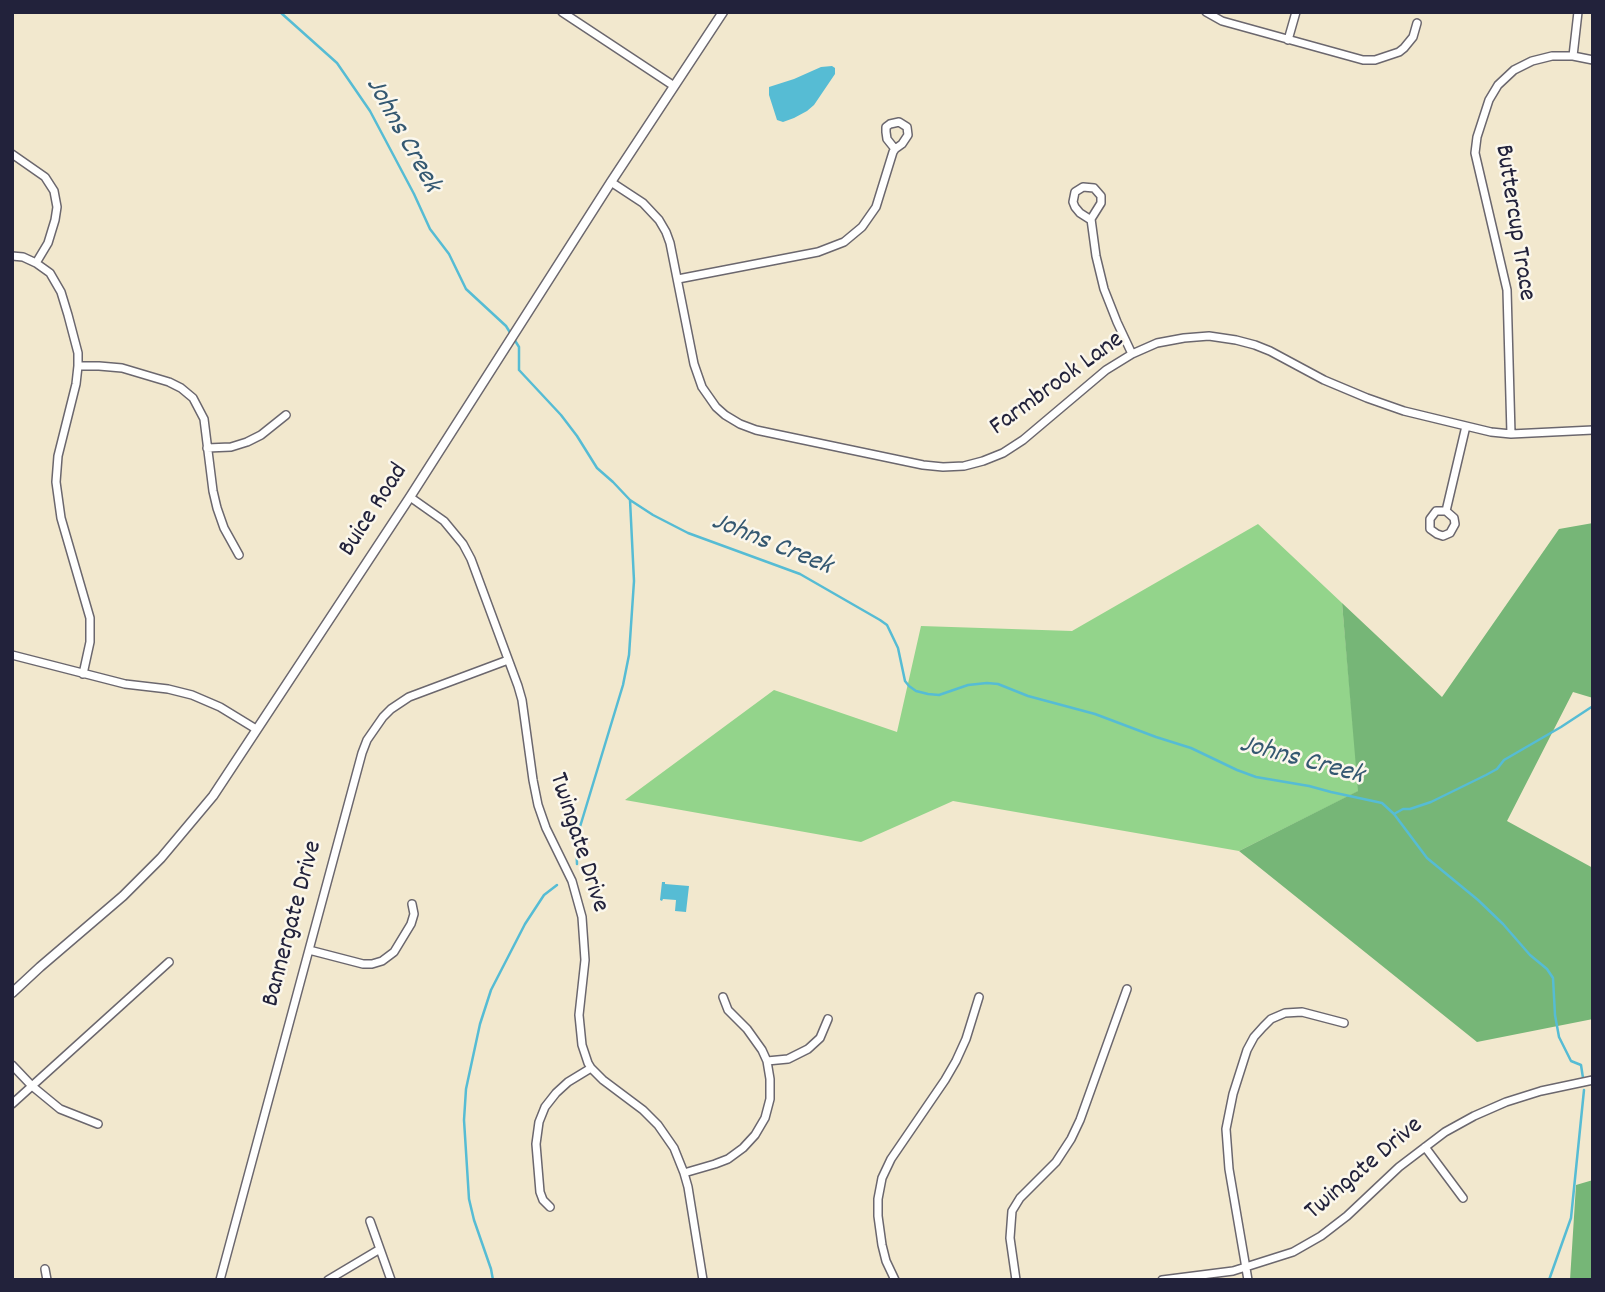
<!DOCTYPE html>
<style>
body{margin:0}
#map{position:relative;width:1605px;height:1292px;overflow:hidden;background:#f2e8ce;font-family:Dekko,sans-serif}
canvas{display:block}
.frame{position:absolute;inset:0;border:14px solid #22223b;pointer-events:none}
</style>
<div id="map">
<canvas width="1605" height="1292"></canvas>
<div class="frame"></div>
</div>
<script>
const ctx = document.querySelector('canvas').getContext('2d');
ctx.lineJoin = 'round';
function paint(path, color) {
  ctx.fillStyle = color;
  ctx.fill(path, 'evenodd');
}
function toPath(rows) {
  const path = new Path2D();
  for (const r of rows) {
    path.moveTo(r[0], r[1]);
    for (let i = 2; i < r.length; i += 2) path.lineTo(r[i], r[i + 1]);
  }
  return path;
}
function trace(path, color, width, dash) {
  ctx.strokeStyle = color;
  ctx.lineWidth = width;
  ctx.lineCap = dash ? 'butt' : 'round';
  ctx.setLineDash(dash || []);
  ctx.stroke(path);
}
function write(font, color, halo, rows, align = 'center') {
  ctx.font = font + ' Dekko,sans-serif';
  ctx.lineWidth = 5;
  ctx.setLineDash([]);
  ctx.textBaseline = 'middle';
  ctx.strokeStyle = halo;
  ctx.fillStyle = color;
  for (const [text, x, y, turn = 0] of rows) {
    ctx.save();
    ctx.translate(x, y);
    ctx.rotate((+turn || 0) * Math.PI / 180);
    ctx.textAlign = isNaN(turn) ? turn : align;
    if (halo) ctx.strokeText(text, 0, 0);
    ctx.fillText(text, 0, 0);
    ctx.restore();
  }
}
paint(toPath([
 [1258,524,1342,603,1359,791,1239,851,953,801,861,842,625,800,774,690,897,732,921,626,1072,631]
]), '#93d48b');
paint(toPath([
 [1593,523,1593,698,1573,692,1507,821,1593,868,1593,1019,1477,1042,1239,851,1358,791,1342,603,1442,697,1559,529],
 [1593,1180,1593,1280,1570,1280,1576,1185]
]), '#76b677');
paint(toPath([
 [832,66,835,68,835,74,814,105,807,111,794,118,783,122,777,120,769,95,769,87,794,79,821,67],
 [662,882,665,882,665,884,689,886,686,912,675,911,676,900,663,899,662,901,660,900]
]), '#56bcd4');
trace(toPath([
 [280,12,337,63,370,111,414,194,430,229,449,254,466,289,506,326,519,347,519,370,561,415,577,436,597,468,613,482,630,500,653,515,688,533,800,574,880,620,887,625,898,648,905,681,909,686,916,691,928,694,939,695,968,685,987,683,998,684,1028,696,1095,714,1156,737,1191,748,1237,770,1256,777,1309,786,1331,792,1382,803,1394,814,1427,858,1478,900,1503,924,1530,955,1547,969,1553,978,1555,1015,1559,1037,1571,1061,1581,1065,1583,1078],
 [1394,814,1403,809,1410,809,1431,802,1486,775,1497,769,1504,760,1561,727,1593,706],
 [577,864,576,840,623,685,629,655,634,581,630,500],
 [493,1280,491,1269,474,1220,469,1199,464,1120,466,1089,480,1024,491,990,525,924,544,895,557,885],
 [1549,1280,1571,1218,1584,1090]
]), '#56bcd4', 2.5);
const minor = toPath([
 [562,12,674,86],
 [1206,12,1222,21,1363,60,1375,60,1399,52,1404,48,1413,37,1417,23],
 [1288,40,1296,12],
 [1573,56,1578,12],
 [12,154,45,177,54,191,57,207,55,220,48,243,36,263],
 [611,182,643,203,659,220,666,232,670,243,694,364,702,387,716,407,725,415,740,424,756,430,923,465,943,467,964,466,983,461,1003,453,1023,440,1106,370,1132,354,1157,343,1184,338,1209,336,1236,340,1255,345,1270,351,1324,380,1367,398,1404,411,1466,426,1491,432,1511,434,1593,430],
 [1091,220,1080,213,1075,207,1073,202,1075,192,1083,187,1094,188,1101,196,1101,203,1091,219,1096,256,1104,289,1117,322,1132,354],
 [12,256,23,257,36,263,50,273,61,292,68,315,78,353,78,366,76,384,58,456,56,482,61,518,90,618,90,642,83,674],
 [678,279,818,252,844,242,862,227,876,207,893,152,895,149,902,144,908,135,907,127,899,122,890,124,886,127,886,132,887,139,895,149],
 [78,366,99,366,122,368,169,382,181,388,193,398,204,419,213,491,217,508,224,528,239,555],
 [1511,434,1507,290,1475,153,1477,137,1489,100,1498,85,1514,70,1532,61,1552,56,1573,56,1593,60],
 [207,448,231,447,247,442,261,435,286,415],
 [410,497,444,521,463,544,471,559,518,686,522,700,533,780,538,805,546,828,572,881,582,917,585,960,579,1015,582,1045,588,1063,591,1068,603,1080,643,1110,658,1125,674,1148,684,1173,688,1187,703,1280],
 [1446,511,1436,511,1430,519,1430,529,1437,534,1443,536,1450,533,1455,524,1454,518,1446,511,1466,426],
 [12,655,125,684,168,689,192,695,220,707,256,729],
 [309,950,363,964,372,964,382,961,394,952,411,924,414,914,412,904],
 [767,1061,788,1059,808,1049,820,1038,828,1019],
 [12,1065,32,1086,60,1109,98,1124],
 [12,1104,169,962],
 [1425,1147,1463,1198],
 [684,1173,715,1164,728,1159,743,1148,755,1135,765,1118,770,1099,770,1079,767,1061,762,1050,747,1029,728,1010,723,997],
 [550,1207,543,1200,540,1192,536,1144,539,1122,545,1107,556,1093,568,1082,591,1068],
 [370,1221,391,1280],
 [45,1269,47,1280],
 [220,1280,362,753,367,740,383,717,391,709,409,697,508,660],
 [328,1280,380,1249],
 [895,1280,886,1261,882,1245,878,1216,878,1199,882,1178,891,1159,945,1080,956,1061,966,1039,979,997],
 [1016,1280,1010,1238,1012,1211,1020,1198,1056,1162,1071,1139,1080,1120,1127,989],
 [1162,1280,1233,1271,1293,1252,1321,1236,1347,1216,1399,1167,1445,1132,1474,1116,1506,1102,1541,1091,1593,1080],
 [1248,1280,1229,1169,1226,1129,1233,1094,1247,1050,1254,1037,1263,1027,1271,1019,1285,1013,1302,1012,1344,1023]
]);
const tertiary = toPath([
 [12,993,40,967,123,896,161,858,213,796,410,497,611,182,723,12]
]);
trace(minor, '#6b676e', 10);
trace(tertiary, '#6b676e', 11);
trace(minor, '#fff', 7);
trace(tertiary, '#fff', 8);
write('26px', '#22223b', '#fbf7ec', [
 ["Buttercup Trace",1513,223,81],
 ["Farmbrook Lane",1058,385,-36],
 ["Buice Road",375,511,-57],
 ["Twingate Drive",577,843,72],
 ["Bannergate Drive",294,924,-75],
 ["Twingate Drive",1365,1170,-40]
]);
write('italic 28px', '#345871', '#fbf7ec', [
 ["Johns Creek",401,136,61],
 ["Johns Creek",771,546,22],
 ["Johns Creek",1301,762,15]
]);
</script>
